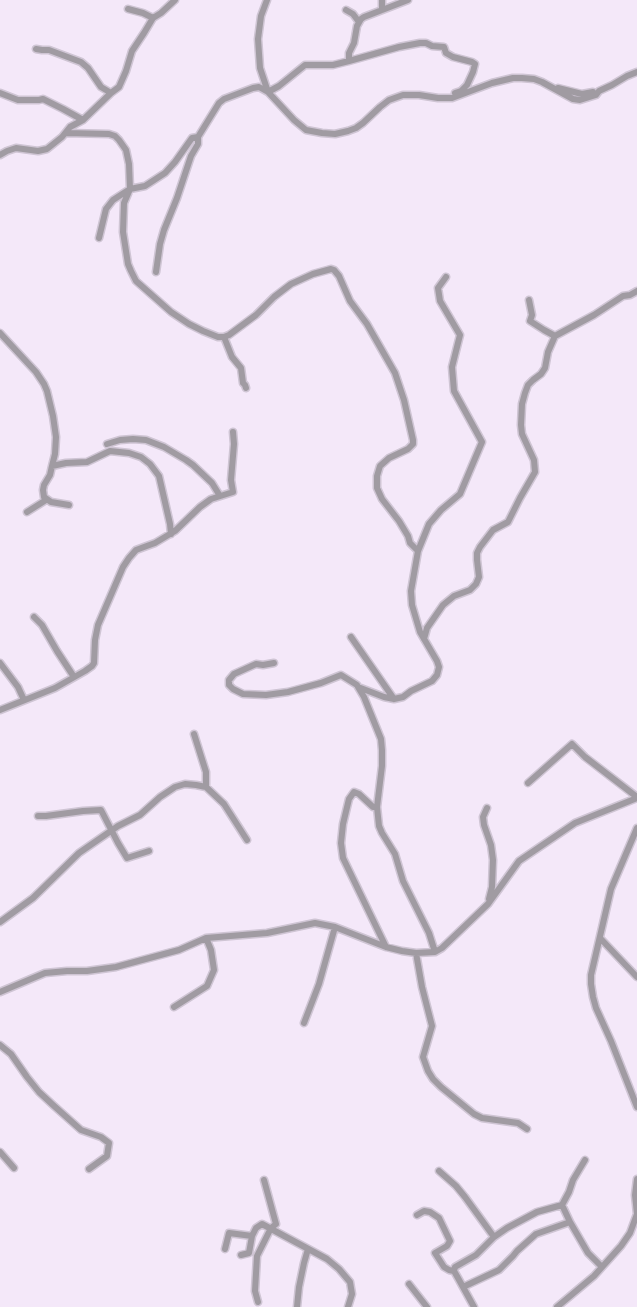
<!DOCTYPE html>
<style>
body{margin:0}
canvas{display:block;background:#f4e8f9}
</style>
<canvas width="637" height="1307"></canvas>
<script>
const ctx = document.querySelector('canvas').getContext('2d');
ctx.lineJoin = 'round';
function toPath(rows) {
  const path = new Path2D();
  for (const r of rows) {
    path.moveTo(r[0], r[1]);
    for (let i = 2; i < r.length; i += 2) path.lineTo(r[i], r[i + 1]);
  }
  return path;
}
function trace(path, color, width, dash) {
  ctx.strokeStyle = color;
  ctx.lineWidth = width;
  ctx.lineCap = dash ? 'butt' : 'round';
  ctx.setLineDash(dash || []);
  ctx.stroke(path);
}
const street = toPath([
 [267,0,261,16,258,39,260,68,268,92,279,86,305,65,333,65,349,61,349,53,354,43,357,26,361,19,364,17,408,0],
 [128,9,143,13,153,18],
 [346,10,353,14,359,22],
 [382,10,382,0],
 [36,49,42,50,49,50,81,62,88,68,101,87,111,93],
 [349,61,399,47,420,43,426,43,432,46,444,47,446,53,453,57,472,62,475,64,473,72,467,85,461,91,455,93],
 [558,88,582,94,593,92],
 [0,93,18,100,39,100,43,99,63,109,83,120],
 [66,133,109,134,115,136,119,140,126,150,129,164,130,189,124,203,123,232,128,264,131,271,136,281,171,312,189,324,203,331,218,337,224,337,229,335,256,315,274,297,291,284,313,274,331,269,334,270,339,276,350,301,367,324,395,373,404,400,413,440,413,444,408,449,389,458,380,466,377,476,377,488,382,499,399,521,408,536,410,543,418,551,411,591,412,605,420,632,437,661,439,667,437,675,432,681,411,691,403,697,394,699,384,697,358,687,364,697,381,739,382,750,382,766,377,807,379,826,382,833,395,854,403,881,429,933,435,952],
 [0,155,7,151,16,148,38,151,47,149,62,137,70,127,83,120,111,93,119,87,126,71,132,51,144,33,153,18,161,13,175,0],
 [99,238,106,209,113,200,130,189,145,186,165,173,175,162,192,138,198,137,219,103,224,99,253,88,259,87,268,92,294,120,306,130,322,133,335,134,348,131,356,128,363,123,380,107,389,100,403,95,419,95,438,98,452,98,492,83,513,78,522,78,534,79,542,82,573,99,580,100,596,95,599,91,612,85,627,76,637,72],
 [156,272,160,244,164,230,177,198,191,156,198,144,198,137],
 [529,300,532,315,530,321,544,330,555,336],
 [0,333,36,372,44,384,47,391,53,416,56,437,55,454,52,466,66,463,87,462,110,451,129,453,141,457,150,464,159,476,170,524,171,534],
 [224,337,232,357,241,368,243,383,245,385,246,388],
 [107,444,120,440,133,439,146,440,164,447,186,460,193,465,212,483,220,496],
 [52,466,50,475,44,485,43,490,44,497,51,502,69,505],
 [27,512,46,500],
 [418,551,429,524,441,510,460,494,482,442,454,391,452,367,460,335,440,301,438,288,446,277],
 [34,617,42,625,57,651,74,677],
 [351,637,394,699],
 [424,639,427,628,443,605,454,596,470,590,476,584,479,577,477,560,477,553,480,547,493,530,508,522,520,498,535,472,534,460,522,434,521,425,522,404,525,393,528,385,533,380,541,374,545,368,548,352,555,336,594,315,623,296,630,295,637,291],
 [0,663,18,687,24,700],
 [274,663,263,665,256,664,234,674,229,680,229,685,233,689,243,694,266,695,288,692,321,683,341,675,357,685,358,687],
 [0,710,55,688,85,671,92,666,94,663,95,640,98,625,123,567,129,558,136,550,144,547,155,543,175,531,200,507,211,499,233,492,231,480,234,444,233,432],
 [194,734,206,772,206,787],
 [528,783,572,744,585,757,637,797],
 [377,807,373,807,359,794,354,792,349,799,343,824,341,843,343,858,386,947],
 [487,808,483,817,484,825,491,845,493,860,492,887,489,899],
 [38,816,46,816,83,811,101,810,118,843,127,858,149,851],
 [637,828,611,889,591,975,591,984,593,997,596,1008,611,1041,637,1107],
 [0,922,33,898,79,853,118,826,140,815,160,797,175,787,185,784,196,785,206,787,224,804,247,840],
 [600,938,637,977],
 [416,953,422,987,432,1026,423,1057,428,1071,433,1079,441,1087,474,1114,482,1118,518,1123,527,1129],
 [0,992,45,973,67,971,87,971,116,967,179,950,206,938,267,933,315,923,335,927,386,947,402,951,416,953,435,952,442,948,488,904,519,861,575,823,637,798],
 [174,1007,207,986,214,970,211,950,206,938],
 [304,1023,319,984,335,927],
 [0,1045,11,1054,27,1077,39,1092,53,1105,81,1130,101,1137,109,1143,107,1156,89,1169],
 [0,1152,14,1168],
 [439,1171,456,1186,465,1197,494,1237],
 [417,1215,424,1211,430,1212,439,1218,450,1241,447,1246,435,1253,444,1267,449,1270,454,1271],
 [570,1222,588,1253,602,1267],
 [225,1249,229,1233,252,1236],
 [241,1255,249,1253,252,1236,256,1228,262,1224,327,1259,339,1269,350,1282,352,1294,348,1307],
 [409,1284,427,1307],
 [463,1287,499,1270,513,1256,517,1251,536,1234,570,1222,562,1205],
 [258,1302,255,1291,257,1256,271,1228,276,1224,264,1180],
 [297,1307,299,1287,304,1263,308,1249],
 [474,1307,458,1278,454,1271,455,1267,476,1255,494,1237,507,1228,537,1212,562,1205,569,1192,573,1180,585,1160],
 [557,1307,594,1276,621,1246,630,1233,637,1214,635,1195,637,1179]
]);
trace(street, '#cfc5d4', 9);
trace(street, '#a09ba2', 6);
</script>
